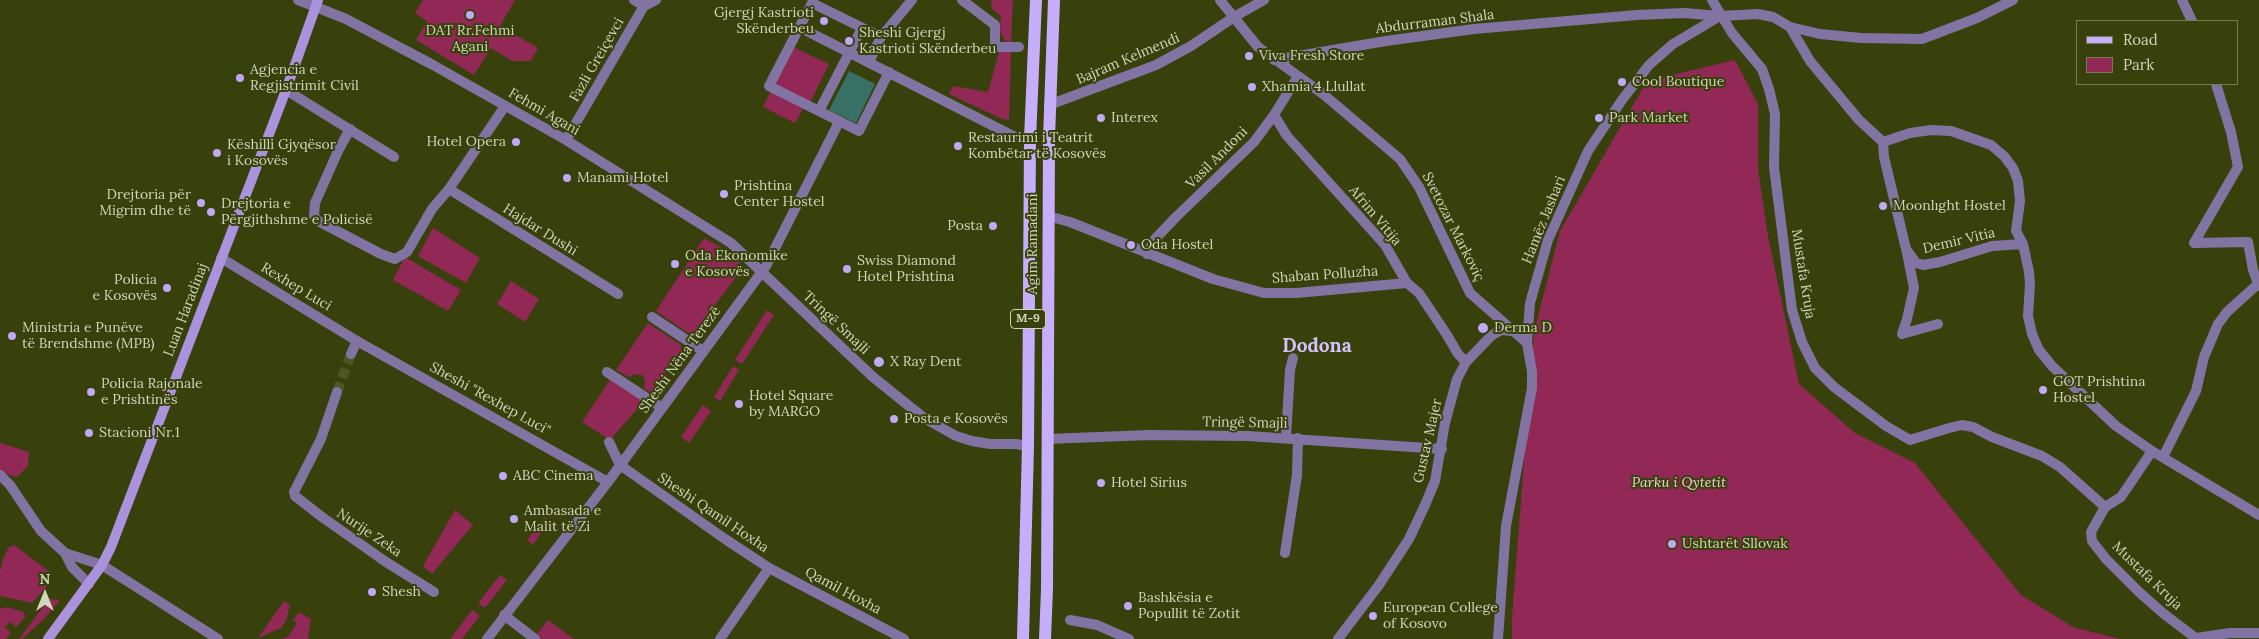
<!DOCTYPE html>
<meta charset="utf-8">
<style>
body{margin:0}
#map{position:relative;width:2259px;height:639px;overflow:hidden;background:#38400c;font-family:Lora,serif}
canvas{display:block}
.legend{position:absolute;left:2076px;top:20px;width:162px;height:65px;box-sizing:border-box;background:#38400c;border:1px solid #757c52;margin:0;padding:6px 9px;list-style:none;font-size:15px;color:#d0d6bc}
.legend li{display:flex;align-items:center;gap:10px;height:25px}
.legend b{width:25px;border:1px solid #757c52}
.north{position:absolute;left:20px;top:569px;width:50px;height:50px;-webkit-text-stroke:4px #38400c;paint-order:stroke;rotate:0deg;font-size:14px;font-weight:700;line-height:20px;text-align:center;color:#d0d6bc}
.north::after{content:'';display:block;margin:auto;width:18px;height:22px;background:#d0d6bc;clip-path:polygon(50% 0,100% 100%,50% 72%,0 100%)}
</style>
<div id="map">
<canvas width="2259" height="639"></canvas>
<ul class="legend">
<li><b style="height:6px;background:#c6aefa"></b>Road</li>
<li><b style="height:14px;background:#912856"></b>Park</li>
</ul>
<div class="north">N</div>
</div>
<script>
const ctx = document.querySelector('canvas').getContext('2d');
ctx.lineJoin = 'round';
function paint(path, color) {
  ctx.fillStyle = color;
  ctx.fill(path, 'evenodd');
}
function toPath(rows) {
  const path = new Path2D();
  for (const r of rows) {
    path.moveTo(r[0], r[1]);
    for (let i = 2; i < r.length; i += 2) path.lineTo(r[i], r[i + 1]);
  }
  return path;
}
function trace(path, color, width, dash) {
  ctx.strokeStyle = color;
  ctx.lineWidth = width;
  ctx.lineCap = dash ? 'butt' : 'round';
  ctx.setLineDash(dash || []);
  ctx.stroke(path);
}
function write(font, color, halo, rows, align = 'center') {
  ctx.font = font + ' Lora,serif';
  ctx.lineWidth = 4;
  ctx.setLineDash([]);
  ctx.textBaseline = 'middle';
  ctx.strokeStyle = halo;
  ctx.fillStyle = color;
  for (const [text, x, y, turn = 0] of rows) {
    ctx.save();
    ctx.translate(x, y);
    ctx.rotate((+turn || 0) * Math.PI / 180);
    ctx.textAlign = isNaN(turn) ? turn : align;
    if (halo) ctx.strokeText(text, 0, 0);
    ctx.fillText(text, 0, 0);
    ctx.restore();
  }
}
paint(toPath([
 [423,0,515,0,500,26,538,48,531,61,512,61,491,48,474,75,416,40,427,21,415,13],
 [991,0,1013,0,1011,42,1005,41,1000,31,1001,16,992,9],
 [793,47,829,64,810,103,774,85],
 [999,52,1011,52,1009,120,1002,119,949,94,953,86,988,92],
 [1735,60,1758,104,1758,169,1768,236,1799,384,1855,433,1915,463,2021,595,2073,627,2120,639,1512,639,1512,617,1534,332,1560,231,1647,81],
 [771,90,804,107,795,123,763,107],
 [433,228,480,258,466,283,418,256],
 [704,238,737,256,742,269,694,333,688,333,656,311],
 [405,257,461,290,448,311,393,280],
 [511,281,539,299,525,322,497,304],
 [767,310,774,315,742,364,735,360],
 [648,323,681,345,681,351,651,393,644,388,645,380,642,375,636,374,629,377,616,370],
 [733,366,739,370,720,401,714,397],
 [610,380,645,400,610,440,582,422],
 [703,405,711,411,689,443,681,437],
 [0,443,29,452,28,466,17,477,0,472],
 [455,510,473,525,432,574,423,566],
 [545,517,549,521,533,545,527,540],
 [14,545,47,570,51,575,51,582,32,603,0,596,0,571,4,556,9,547],
 [500,575,507,580,485,608,478,603],
 [49,599,60,600,44,619,22,639,19,639],
 [284,601,290,605,286,621,281,628,258,638],
 [7,607,24,612,25,617,16,627,10,622,5,627,11,633,6,639,0,639,0,609],
 [472,610,480,616,462,639,452,639,451,638],
 [299,612,311,619,308,639,281,639,288,637,297,623,293,620],
 [548,620,574,639,541,639,536,635]
]), '#912856');
paint(toPath([
 [849,71,875,84,856,123,829,110]
]), '#377064');
trace(toPath([
 [337,392,351,354]
]), '#4f5626', 10, [10, 5]);
trace(toPath([
 [962,0,995,25,995,47,1019,47],
 [799,27,1017,138],
 [881,37,812,3,769,86,859,131,889,72],
 [869,62,881,37,912,0],
 [819,111,862,28],
 [652,317,703,351],
 [357,341,608,482],
 [607,372,662,408],
 [609,442,620,465,725,539,769,568],
 [102,565,218,639],
 [504,615,535,639],
 [487,639,608,482,766,266,839,122]
]), '#8274a2', 10);
trace(toPath([
 [634,0,644,6],
 [1220,0,1258,47,1323,94,1400,159,1419,187,1470,293,1527,343],
 [1712,0,1732,33,1762,69,1769,89,1775,114,1774,167,1792,310,1802,342,1815,368,1834,387,1886,426,1910,440,1949,428,1962,425,1973,427,1992,437,2042,456,2060,467,2105,507],
 [2182,0,2192,21],
 [316,7,346,19,433,65,566,140,731,243,873,377,924,418,956,436,972,441,990,444,1016,444,1028,446],
 [1790,27,1810,61,1859,120,1883,142,1884,157,1906,249,1916,263,1923,265,1940,262,1992,246,2023,244],
 [1274,60,1386,41,1474,29,1637,15,1684,13,1720,16,1758,14,1773,17,1790,27,1820,34,1861,38,1922,39,1977,18,2013,0],
 [2216,84,2231,132,2238,167,2194,243,2248,242,2253,270,2259,286],
 [286,90,394,157],
 [1049,105,1156,65,1191,46,1234,17,1264,0],
 [1274,115,1287,136,1385,245,1407,283,1419,293,1447,335,1458,354,1466,362],
 [350,129,338,151,315,203,314,216,318,221,381,254,395,259,407,252,432,209,449,189,618,294],
 [566,140,644,6,656,0],
 [1883,142,1910,133,1931,130,1951,131,1991,145,2004,156,2013,168,2018,181,2020,201,2016,231,2023,244,2029,272,2030,284,2028,316,2032,334,2039,350,2052,366,2116,426,2152,451,2259,515],
 [449,189,505,106],
 [1048,216,1070,222,1213,279,1264,293,1296,293,1407,283],
 [1907,253,1914,288,1907,319,1902,334,1938,324],
 [1147,254,1155,239,1176,217,1254,142,1274,115,1298,76],
 [221,258,357,341,351,354],
 [337,392,321,439,294,492,295,496,322,517,386,562,434,592],
 [1286,437,1290,370,1293,358],
 [1047,439,1149,435,1248,436,1442,449],
 [2163,457,2196,391,2204,357,2218,324,2227,312,2258,284],
 [0,475,10,485,41,531,65,553,72,567,89,584],
 [2105,507,2091,532,2092,541,2106,559,2139,592,2164,614,2197,639],
 [2105,507,2121,497,2152,451],
 [65,553,102,565],
 [1285,553,1297,475,1298,438],
 [2196,638,2230,633,2259,633],
 [720,639,769,568,904,639],
 [1338,639,1379,585,1409,539,1425,505,1435,481,1445,423,1457,379,1466,362,1491,336,1501,330,1513,331],
 [1498,639,1506,526,1532,388,1532,372,1527,343,1530,303,1548,240,1588,151,1622,100,1649,65,1673,44,1720,16]
]), '#8274a2', 10);
trace(toPath([
 [298,0,316,7],
 [1070,620,1097,625,1129,639]
]), '#8274a2', 10);
trace(toPath([
 [48,639,102,565,111,547,286,90,318,0]
]), '#aa92dc', 10);
trace(toPath([
 [1023,639,1028,446,1030,139,1036,0],
 [1045,639,1047,589,1049,138,1054,0]
]), '#c6aefa', 12);
for (const [x, y, r, color] of [
 [470,15,5,"#c0a8f4"],
 [824,21,5,"#c0a8f4"],
 [849,41,5,"#c0a8f4"],
 [1249,56,5,"#c0a8f4"],
 [240,78,5,"#c0a8f4"],
 [1622,82,5,"#c0a8f4"],
 [1252,87,5,"#c0a8f4"],
 [1101,118,5,"#c0a8f4"],
 [1599,118,5,"#c0a8f4"],
 [516,142,5,"#c0a8f4"],
 [958,146,5,"#c0a8f4"],
 [217,153,5,"#c0a8f4"],
 [567,178,5,"#c0a8f4"],
 [724,194,5,"#c0a8f4"],
 [201,203,5,"#c0a8f4"],
 [1883,206,5,"#c0a8f4"],
 [211,212,5,"#c0a8f4"],
 [993,226,5,"#c0a8f4"],
 [1131,245,5,"#c0a8f4"],
 [675,264,5,"#c0a8f4"],
 [847,269,5,"#c0a8f4"],
 [167,288,5,"#c0a8f4"],
 [1483,328,6,"#c0a8f4"],
 [12,336,5,"#c0a8f4"],
 [879,362,6,"#c0a8f4"],
 [2043,390,5,"#c0a8f4"],
 [91,392,5,"#c0a8f4"],
 [739,404,5,"#c0a8f4"],
 [894,419,5,"#c0a8f4"],
 [89,433,5,"#c0a8f4"],
 [503,476,5,"#c0a8f4"],
 [1101,483,5,"#c0a8f4"],
 [514,519,5,"#c0a8f4"],
 [1672,544,5,"#c0a8f4"],
 [372,592,5,"#c0a8f4"],
 [1128,606,5,"#c0a8f4"],
 [1373,616,5,"#c0a8f4"]
]) {
  const dot = new Path2D();
  dot.arc(x, y, r, 0, 2 * Math.PI);
  ctx.fillStyle = color;
  ctx.fill(dot);
  trace(dot, '#38400c', 2);
}
for (const [x, y, w] of [
 [1028,319,35]
]) {
  const box = new Path2D();
  box.roundRect(x - w / 2, y - 9.5, w, 19, 4);
  ctx.fillStyle = '#38400c';
  ctx.fill(box);
  trace(box, '#d0d6bc', 1);
}
write('bold 12px', '#d0d6bc', null, [
 ["M-9",1028,319]
]);
write('14px', '#d0d6bc', '#38400c', [
 ["Gjergj Kastrioti",814,13,"right"],
 ["Skënderbeu",814,29,"right"],
 ["DAT Rr.Fehmi",470,31,"center"],
 ["Agani",470,47,"center"],
 ["Sheshi Gjergj",859,33],
 ["Kastrioti Skënderbeu",859,49],
 ["Viva Fresh Store",1259,56],
 ["Agjencia e",250,70],
 ["Regjistrimit Civil",250,86],
 ["Cool Boutique",1632,82],
 ["Xhamia 4 Llullat",1262,87],
 ["Interex",1111,118],
 ["Park Market",1609,118],
 ["Restaurimi i Teatrit",968,138],
 ["Kombëtar të Kosovës",968,154],
 ["Hotel Opera",506,142,"right"],
 ["Këshilli Gjyqësor",227,145],
 ["i Kosovës",227,161],
 ["Manami Hotel",577,178],
 ["Prishtina",734,186],
 ["Center Hostel",734,202],
 ["Drejtoria për",191,195,"right"],
 ["Migrim dhe të",191,211,"right"],
 ["Drejtoria e",221,204],
 ["Përgjithshme e Policisë",221,220],
 ["Moonlıght Hostel",1893,206],
 ["Posta",983,226,"right"],
 ["Oda Hostel",1141,245],
 ["Oda Ekonomike",685,256],
 ["e Kosovës",685,272],
 ["Swiss Diamond",857,261],
 ["Hotel Prishtina",857,277],
 ["Policia",157,280,"right"],
 ["e Kosovës",157,296,"right"],
 ["Ministria e Punëve",22,328],
 ["të Brendshme (MPB)",22,344],
 ["Derma D",1494,328],
 ["X Ray Dent",890,362],
 ["GOT Prishtina",2053,382],
 ["Hostel",2053,398],
 ["Policia Rajonale",101,384],
 ["e Prishtinës",101,400],
 ["Hotel Square",749,396],
 ["by MARGO",749,412],
 ["Posta e Kosovës",904,419],
 ["Stacioni Nr.1",99,433],
 ["ABC Cinema",513,476],
 ["Hotel Sirius",1111,483],
 ["Ambasada e",524,511],
 ["Malit të Zi",524,527],
 ["Ushtarët Sllovak",1682,544],
 ["Shesh",382,592],
 ["Bashkësia e",1138,598],
 ["Popullit të Zotit",1138,614],
 ["European College",1383,608],
 ["of Kosovo",1383,624]
], 'left');
write('14px', '#d0d6bc', '#38400c', [
 ["Abdurraman Shala",1435,22,-7],
 ["Bajram Kelmendi",1128,59,-23],
 ["Fazli Greiçevci",597,60,-60],
 ["Fehmi Agani",544,112,30],
 ["Vasil Andoni",1217,158,-45],
 ["Afrim Vitija",1375,216,50],
 ["Hamëz Jashari",1544,220,-68],
 ["Svetozar Markoviç",1453,227,63],
 ["Hajdar Dushi",540,230,32],
 ["Demir Vitia",1959,241,-13],
 ["Agim Ramadani",1033,244,-90],
 ["Mustafa Kruja",1803,274,81],
 ["Shaban Polluzha",1325,275,-4],
 ["Rexhep Luci",296,287,31],
 ["Luan Haradinaj",186,310,-69],
 ["Tringë Smajli",836,323,43],
 ["Sheshi Nëna Terezë",680,360,-54],
 ["Sheshi \"Rexhep Luci\"",490,399,29],
 ["Tringë Smajli",1245,423,1],
 ["Gustav Majer",1428,441,-77],
 ["Sheshi Qamil Hoxha",713,513,34],
 ["Nurije Zeka",369,533,34],
 ["Mustafa Kruja",2147,576,44],
 ["Qamil Hoxha",843,591,28]
]);
write('italic 14px', '#efcfd8', '#38400c', [
 ["Parku i Qytetit",1679,483]
]);
write('bold 19px', '#d4c3fc', '#38400c', [
 ["Dodona",1317,347]
]);
</script>
